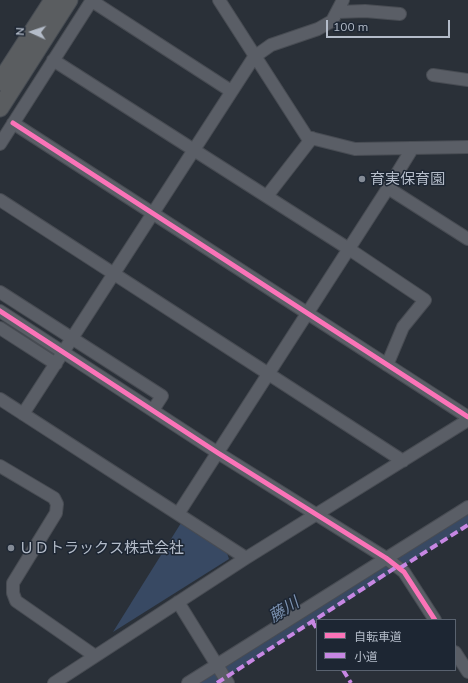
<!DOCTYPE html>
<meta charset="utf-8">
<style>
body{margin:0}
#map{position:relative;width:468px;height:683px;overflow:hidden;background:#2a3038;font-family:Mulish,"Noto Sans JP",sans-serif}
canvas{display:block}
.legend{position:absolute;left:316px;top:619px;width:140px;height:52px;box-sizing:border-box;background:#1d2633;border:1px solid #59626f;margin:0;padding:5px 7px;list-style:none;font-size:12px;color:#b4bcc9}
.legend li{display:flex;align-items:center;gap:8px;height:20px}
.legend b{width:20px;border:1px solid #59626f}
.north{position:absolute;left:12px;top:12px;width:40px;height:40px;-webkit-text-stroke:3px #1d2633;paint-order:stroke;rotate:273deg;font-size:11px;font-weight:700;line-height:16px;text-align:center;color:#b4bcc9}
.north::after{content:'';display:block;margin:auto;width:14px;height:18px;background:#b4bcc9;clip-path:polygon(50% 0,100% 100%,50% 72%,0 100%)}
.scale{position:absolute;left:326px;top:20px;width:124px;height:18px;box-sizing:border-box;border:2px solid #b4bcc9;border-top:0;padding-left:5px;font-size:12px;line-height:14px;white-space:nowrap;color:#b4bcc9;-webkit-text-stroke:3px #1d2633;paint-order:stroke}
</style>
<div id="map">
<canvas width="468" height="683"></canvas>
<ul class="legend">
<li><b style="height:5px;background:#fb73b8"></b>自転車道</li>
<li><b style="height:5px;background:#c787e3"></b>小道</li>
</ul>
<div class="north">N</div>
<div class="scale">100 m</div>
</div>
<script>
const ctx = document.querySelector('canvas').getContext('2d');
ctx.lineJoin = 'round';
function paint(path, color) {
  ctx.fillStyle = color;
  ctx.fill(path, 'evenodd');
}
function toPath(rows) {
  const path = new Path2D();
  for (const r of rows) {
    path.moveTo(r[0], r[1]);
    for (let i = 2; i < r.length; i += 2) path.lineTo(r[i], r[i + 1]);
  }
  return path;
}
function trace(path, color, width, dash) {
  ctx.strokeStyle = color;
  ctx.lineWidth = width;
  ctx.lineCap = dash ? 'butt' : 'round';
  ctx.setLineDash(dash || []);
  ctx.stroke(path);
}
function write(font, color, halo, rows, align = 'center') {
  ctx.font = font + ' Mulish,"Noto Sans JP",sans-serif';
  ctx.lineWidth = 3;
  ctx.setLineDash([]);
  ctx.textBaseline = 'middle';
  ctx.strokeStyle = halo;
  ctx.fillStyle = color;
  for (const [text, x, y, turn = 0] of rows) {
    ctx.save();
    ctx.translate(x, y);
    ctx.rotate((+turn || 0) * Math.PI / 180);
    ctx.textAlign = isNaN(turn) ? turn : align;
    if (halo) ctx.strokeText(text, 0, 0);
    ctx.fillText(text, 0, 0);
    ctx.restore();
  }
}
paint(toPath([
 [181,523,227,553,229,559,113,632]
]), '#384963');
trace(toPath([
 [405,556,468,517],
 [203,683,385,568]
]), '#384963', 15);
const minor = toPath([
 [219,0,307,137,355,149,468,147],
 [92,1,231,91],
 [338,12,365,11,400,14],
 [53,60,349,249,425,300,403,327,387,365],
 [433,75,468,80],
 [13,123,468,417],
 [0,144,92,0],
 [388,188,468,239],
 [267,196,312,138],
 [0,200,403,461],
 [0,292,162,396,153,410],
 [0,311,218,453,386,558,404,572,435,620],
 [0,328,56,364],
 [0,399,246,558],
 [23,414,254,57,271,45,318,29,332,21,343,0],
 [0,466,54,498,57,504,56,513,13,583,13,593,16,601,95,656],
 [178,514,388,188,412,149],
 [178,602,228,683],
 [455,652,468,672],
 [54,683,246,558,468,420],
 [188,683,468,507]
]);
const highway = toPath([
 [0,82,53,0],
 [0,108,69,0]
]);
trace(minor, '#484c53', 14);
trace(highway, '#474c53', 19);
trace(minor, '#5a5e66', 12);
trace(highway, '#5a5d60', 17);
trace(toPath([
 [400,568,468,525],
 [312,621,317,629],
 [343,670,351,683],
 [217,683,398,566]
]), '#c787e3', 4, [8, 4]);
trace(toPath([
 [13,123,468,417],
 [0,311,218,453,386,558,404,572,435,620]
]), '#fb73b8', 5);
for (const [x, y, r, color] of [
 [362,179,4,"#848b96"],
 [11,548,4,"#848b96"]
]) {
  const dot = new Path2D();
  dot.arc(x, y, r, 0, 2 * Math.PI);
  ctx.fillStyle = color;
  ctx.fill(dot);
  trace(dot, '#1d2633', 1.5);
}
write('15px', '#b4bcc9', '#1d2633', [
 ["育実保育園",370,179],
 ["ＵＤトラックス株式会社",19,548]
], 'left');
write('italic 16px', '#7c92b1', '#1d2633', [
 ["藤川",284,610,-32]
]);
</script>
